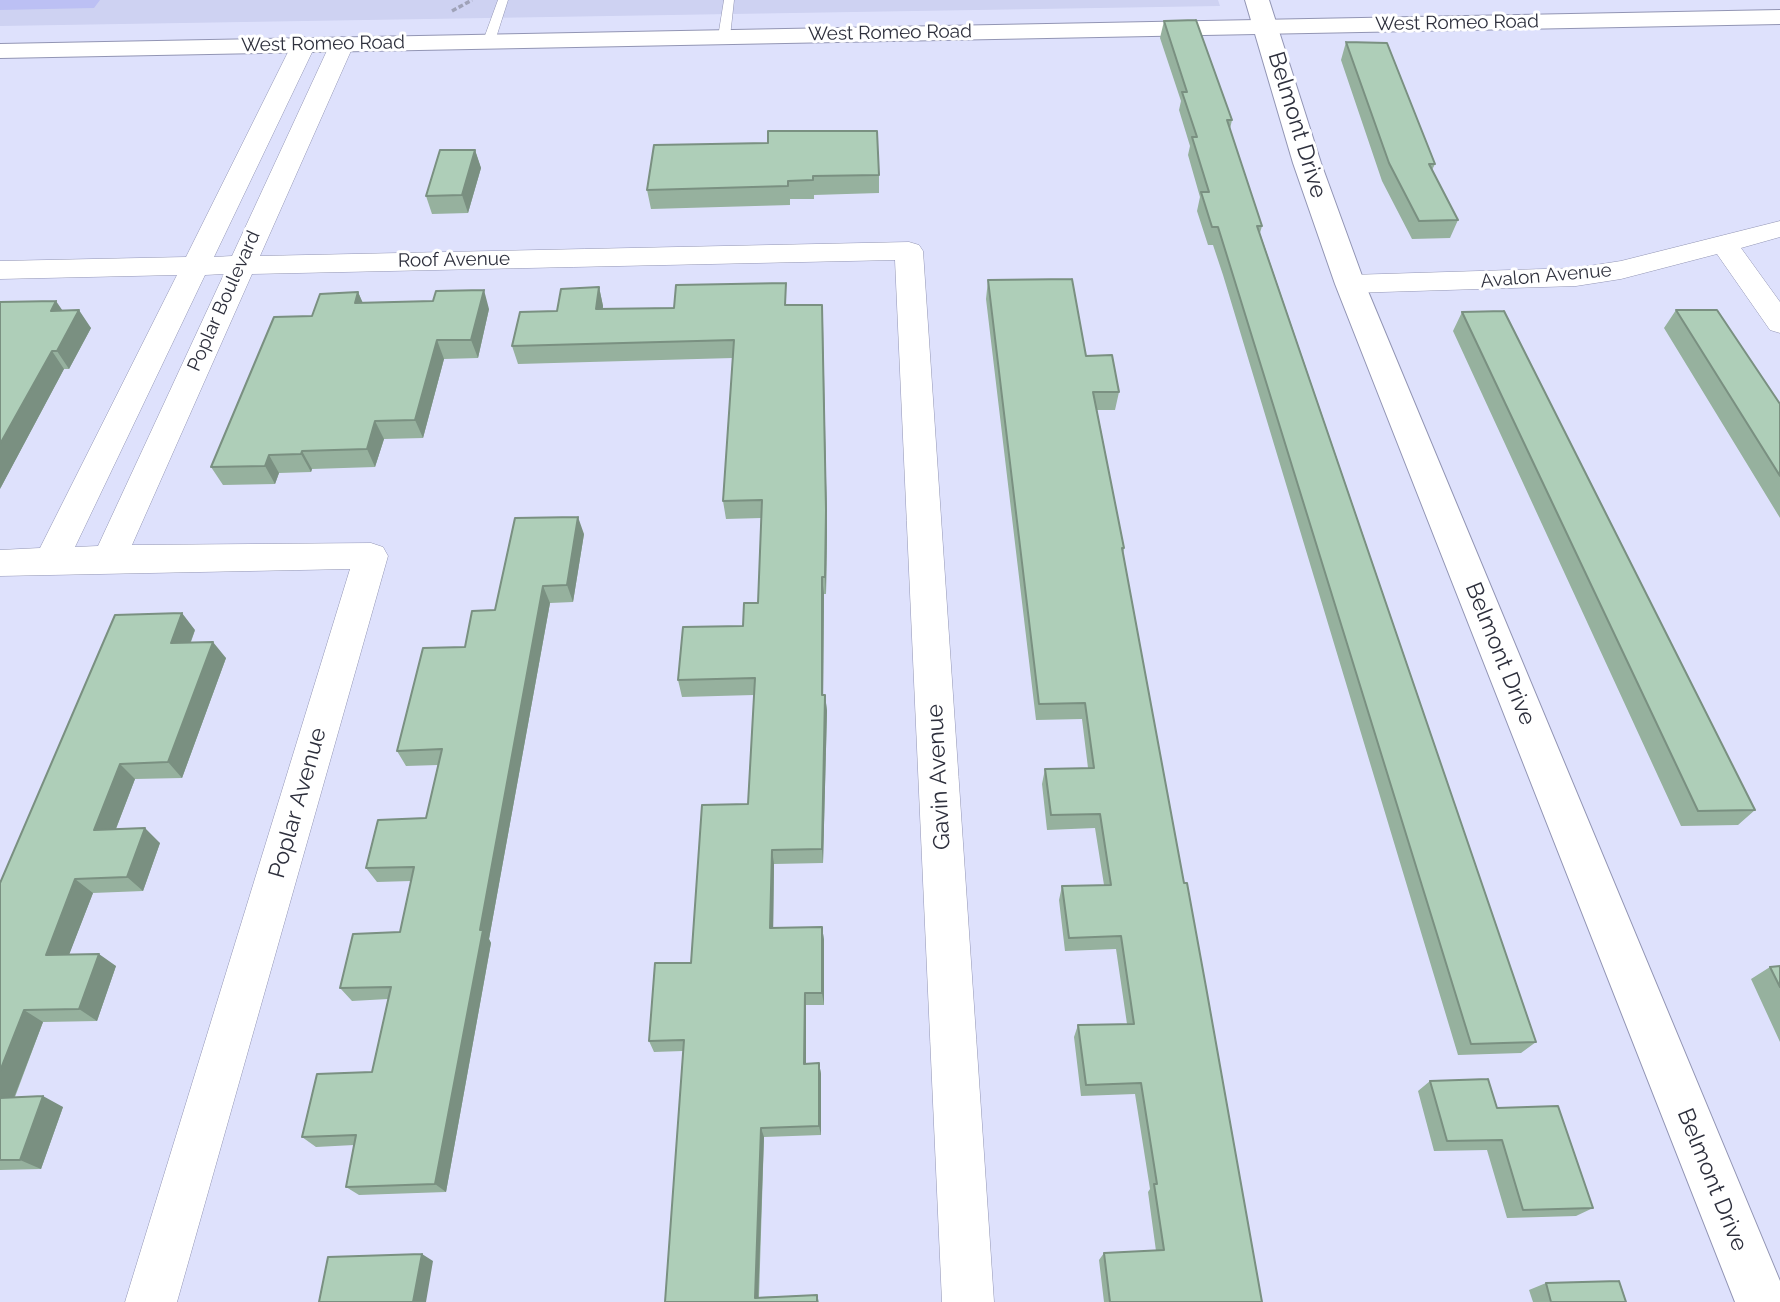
<!DOCTYPE html>
<style>
body{margin:0}
canvas{display:block;background:#dee1fc}
</style>
<canvas width="1780" height="1302"></canvas>
<script>
const ctx = document.querySelector('canvas').getContext('2d');
ctx.lineJoin = 'round';
function paint(path, color) {
  ctx.fillStyle = color;
  ctx.fill(path, 'evenodd');
}
function toPath(rows) {
  const path = new Path2D();
  for (const r of rows) {
    path.moveTo(r[0], r[1]);
    for (let i = 2; i < r.length; i += 2) path.lineTo(r[i], r[i + 1]);
  }
  return path;
}
function trace(path, color, width, dash) {
  ctx.strokeStyle = color;
  ctx.lineWidth = width;
  ctx.lineCap = dash ? 'butt' : 'round';
  ctx.setLineDash(dash || []);
  ctx.stroke(path);
}
function write(font, color, halo, rows, align = 'center') {
  ctx.font = font + ' Raleway,sans-serif';
  ctx.lineWidth = 6;
  ctx.setLineDash([]);
  ctx.textBaseline = 'middle';
  ctx.strokeStyle = halo;
  ctx.fillStyle = color;
  for (const [text, x, y, turn = 0] of rows) {
    ctx.save();
    ctx.translate(x, y);
    ctx.rotate((+turn || 0) * Math.PI / 180);
    ctx.textAlign = isNaN(turn) ? turn : align;
    if (halo) ctx.strokeText(text, 0, 0);
    ctx.fillText(text, 0, 0);
    ctx.restore();
  }
}
paint(toPath([
 [0,0,1218,0,1220,6,0,26]
]), '#ced2f2');
paint(toPath([
 [0,0,100,0,94,8,0,10]
]), '#bcc0f4');
const service = toPath([
 [498,0,508,0,495,41,489,44,483,41,498,0],
 [724,0,734,0,730,37,724,40,718,37,724,0]
]);
const minor = toPath([
 [304,37,312,39,316,44,214,257,232,256,330,44,334,39,342,37,350,39,354,44,260,256,909,242,919,245,923,251,994,1302,942,1302,895,260,252,274,132,545,371,543,383,547,388,556,177,1302,125,1302,350,569,0,576,0,550,40,548,177,275,0,279,0,261,186,257,292,44,296,39,304,37],
 [224,274,98,546,75,547,205,275,224,274],
 [1780,221,1780,237,1741,248,1780,302,1780,333,1770,330,1717,254,1621,279,1576,286,1350,293,1340,290,1336,284,1340,278,1350,275,1576,268,1621,261,1780,221]
]);
const tertiary = toPath([
 [1245,0,1269,0,1321,163,1365,284,1780,1281,1780,1302,1735,1302,1335,284,1293,163,1245,0]
]);
const secondary = toPath([
 [1780,10,1780,24,0,58,0,44,1780,10]
]);
trace(service, '#9295b4', 1);
trace(minor, '#9295b4', 1);
trace(tertiary, '#9295b4', 2);
trace(secondary, '#9295b4', 2);
trace(toPath([
 [452,11,472,0]
]), '#9fa2b8', 3.5, [5, 2.5]);
paint(service, '#fff');
paint(minor, '#fff');
paint(tertiary, '#fff');
paint(secondary, '#fff');
paint(toPath([
 [1164,21,1232,120,1230,129,1262,226,1260,233,1536,1042,1521,1053,1458,1055,1223,275,1213,245,1208,245,1197,211,1200,197,1188,155,1190,146,1179,110,1181,101,1160,38],
 [1346,42,1435,164,1432,170,1458,220,1450,238,1412,239,1382,181,1341,60],
 [654,145,879,175,879,193,814,195,814,199,790,199,790,205,651,209,647,190],
 [475,150,481,168,468,213,432,214,426,196],
 [988,280,1086,356,1119,392,1115,410,1097,410,1124,548,1123,554,1262,1302,1104,1302,1099,1260,1104,1253,1156,1251,1148,1192,1150,1189,1135,1094,1081,1096,1074,1037,1078,1025,1127,1024,1116,949,1065,951,1059,900,1062,886,1104,885,1095,828,1047,830,1042,784,1045,769,1088,768,1082,719,1036,720,986,299],
 [599,287,603,306,603,309,787,305,823,323,827,527,826,594,824,594,823,695,825,695,827,711,823,863,774,864,773,928,822,927,824,940,824,1005,806,1005,806,1064,819,1063,821,1074,821,1135,764,1137,759,1297,817,1295,819,1302,665,1302,683,1051,654,1052,649,1041,691,963,748,804,754,695,682,697,678,680,743,626,758,603,761,518,726,519,723,501,733,358,518,364,512,346,557,311],
 [358,292,363,303,489,309,478,358,444,359,423,438,384,439,375,467,312,469,311,472,279,473,275,484,223,485,211,467,312,316],
 [62,310,91,328,69,369,64,369,0,489],
 [1676,310,1780,404,1780,518,1664,328],
 [1462,312,1755,810,1738,825,1681,826,1453,331],
 [584,534,573,602,550,603,489,939,491,943,446,1192,359,1195,346,1187,354,1145,316,1147,302,1137,372,1072,388,999,352,1001,340,988,400,932,411,881,377,882,366,868,426,818,438,765,406,766,397,751,465,647,495,610],
 [195,630,191,642,226,658,182,778,135,779,116,829,160,843,143,891,93,893,69,954,116,966,97,1021,43,1022,15,1097,63,1107,41,1169,0,1170,0,883],
 [1780,966,1780,1042,1751,979,1770,967],
 [1430,1081,1497,1108,1593,1208,1576,1216,1507,1218,1487,1150,1434,1151,1418,1091],
 [1546,1283,1626,1302,1533,1302,1529,1290]
]), '#96b19e');
paint(toPath([
 [475,150,481,168,468,213,462,195],
 [599,287,603,306,600,327,596,309],
 [484,290,489,309,478,358,471,340],
 [358,292,366,311,355,303],
 [56,301,69,320,51,311],
 [822,305,827,527,826,594,825,577],
 [79,310,91,328,69,369,57,351],
 [437,340,444,359,423,438,415,420],
 [52,351,64,369,0,489,0,444],
 [375,421,384,439,375,467,367,449],
 [302,451,312,469,311,472,301,454],
 [269,455,279,473,275,484,265,466],
 [578,517,584,534,573,602,567,585],
 [822,577,824,594,823,711,822,695],
 [543,586,550,603,489,939,491,943,446,1192,435,1184,480,930],
 [182,613,195,630,184,659,171,643],
 [213,642,226,658,182,778,168,762],
 [825,695,827,711,823,863,822,849],
 [120,764,135,779,110,844,94,830],
 [145,828,160,843,143,891,127,877],
 [772,850,774,864,773,941,770,928],
 [75,879,93,893,64,968,46,955],
 [822,927,824,940,824,1005,822,993],
 [99,954,116,966,97,1021,79,1009],
 [805,993,806,1005,806,1075,804,1064],
 [24,1010,43,1022,10,1108,0,1103,0,1071],
 [819,1063,821,1074,821,1135,819,1126],
 [43,1096,63,1107,41,1169,20,1160],
 [761,1128,764,1137,758,1302,755,1298],
 [422,1254,433,1261,426,1302,413,1302]
]), '#7a9081');
const building = toPath([
 [1196,20,1232,120,1227,120,1262,226,1257,226,1536,1042,1471,1044,1227,256,1218,227,1212,227,1201,192,1209,192,1192,137,1197,137,1182,92,1187,92,1164,21,1196,20],
 [1346,42,1387,43,1435,164,1429,164,1458,220,1419,221,1389,163,1346,42],
 [768,131,877,131,879,175,813,176,813,180,788,181,788,186,647,190,654,145,768,143,768,131],
 [440,150,475,150,462,195,426,196,440,150],
 [1072,279,1086,356,1112,355,1119,392,1093,392,1124,548,1122,548,1184,883,1187,883,1206,987,1262,1302,1110,1302,1104,1253,1164,1250,1154,1184,1157,1184,1141,1083,1086,1085,1078,1025,1134,1024,1121,936,1069,938,1062,886,1111,885,1100,814,1051,815,1045,769,1094,768,1085,703,1039,704,988,280,1072,279],
 [786,283,785,305,822,305,826,510,825,577,822,577,822,695,825,695,822,849,772,850,770,928,822,927,822,993,805,993,804,1064,819,1063,819,1126,761,1128,755,1298,817,1295,817,1302,665,1302,684,1040,649,1041,655,963,691,963,702,805,748,804,755,678,678,680,683,627,743,626,744,603,758,603,762,500,723,501,734,340,512,346,520,312,557,311,561,289,599,287,596,309,674,308,676,285,786,283],
 [484,290,471,340,437,340,415,420,375,421,367,449,302,451,301,454,269,455,265,466,211,467,274,317,312,316,320,294,358,292,355,303,433,301,436,291,484,290],
 [56,301,51,311,79,310,57,351,52,351,0,444,0,302,56,301],
 [1676,310,1717,310,1780,404,1780,476,1676,310],
 [1504,311,1755,810,1698,811,1462,312,1504,311],
 [578,517,567,585,543,586,480,930,483,930,435,1184,346,1187,356,1135,302,1137,317,1074,372,1072,391,987,340,988,353,934,400,932,414,867,366,868,378,820,426,818,442,749,397,751,423,648,465,647,472,611,495,610,515,518,578,517],
 [182,613,171,643,213,642,168,762,120,764,94,830,145,828,127,877,75,879,46,955,99,954,79,1009,24,1010,0,1071,0,883,115,615,182,613],
 [1780,966,1780,987,1770,967,1780,966],
 [1488,1079,1497,1108,1558,1106,1593,1208,1523,1210,1502,1140,1447,1141,1430,1081,1488,1079],
 [43,1096,20,1160,0,1160,0,1098,43,1096],
 [422,1254,413,1302,319,1302,328,1257,422,1254],
 [1619,1281,1626,1302,1551,1302,1546,1283,1619,1281]
]);
paint(building, '#aeceb8');
trace(building, '#7a9081', 2);
write('19px', '#2e303d', '#fff', [
 ["West Romeo Road",1457,23,-1],
 ["West Romeo Road",890,33,-1],
 ["West Romeo Road",323,44,-1],
 ["Roof Avenue",454,260,-1],
 ["Avalon Avenue",1546,276,-5],
 ["Poplar Boulevard",224,301,-66]
]);
write('23px', '#2e303d', '#fff', [
 ["Belmont Drive",1297,125,73],
 ["Belmont Drive",1500,654,68],
 ["Gavin Avenue",939,777,-93],
 ["Poplar Avenue",298,803,-74],
 ["Belmont Drive",1712,1180,68]
]);
</script>
